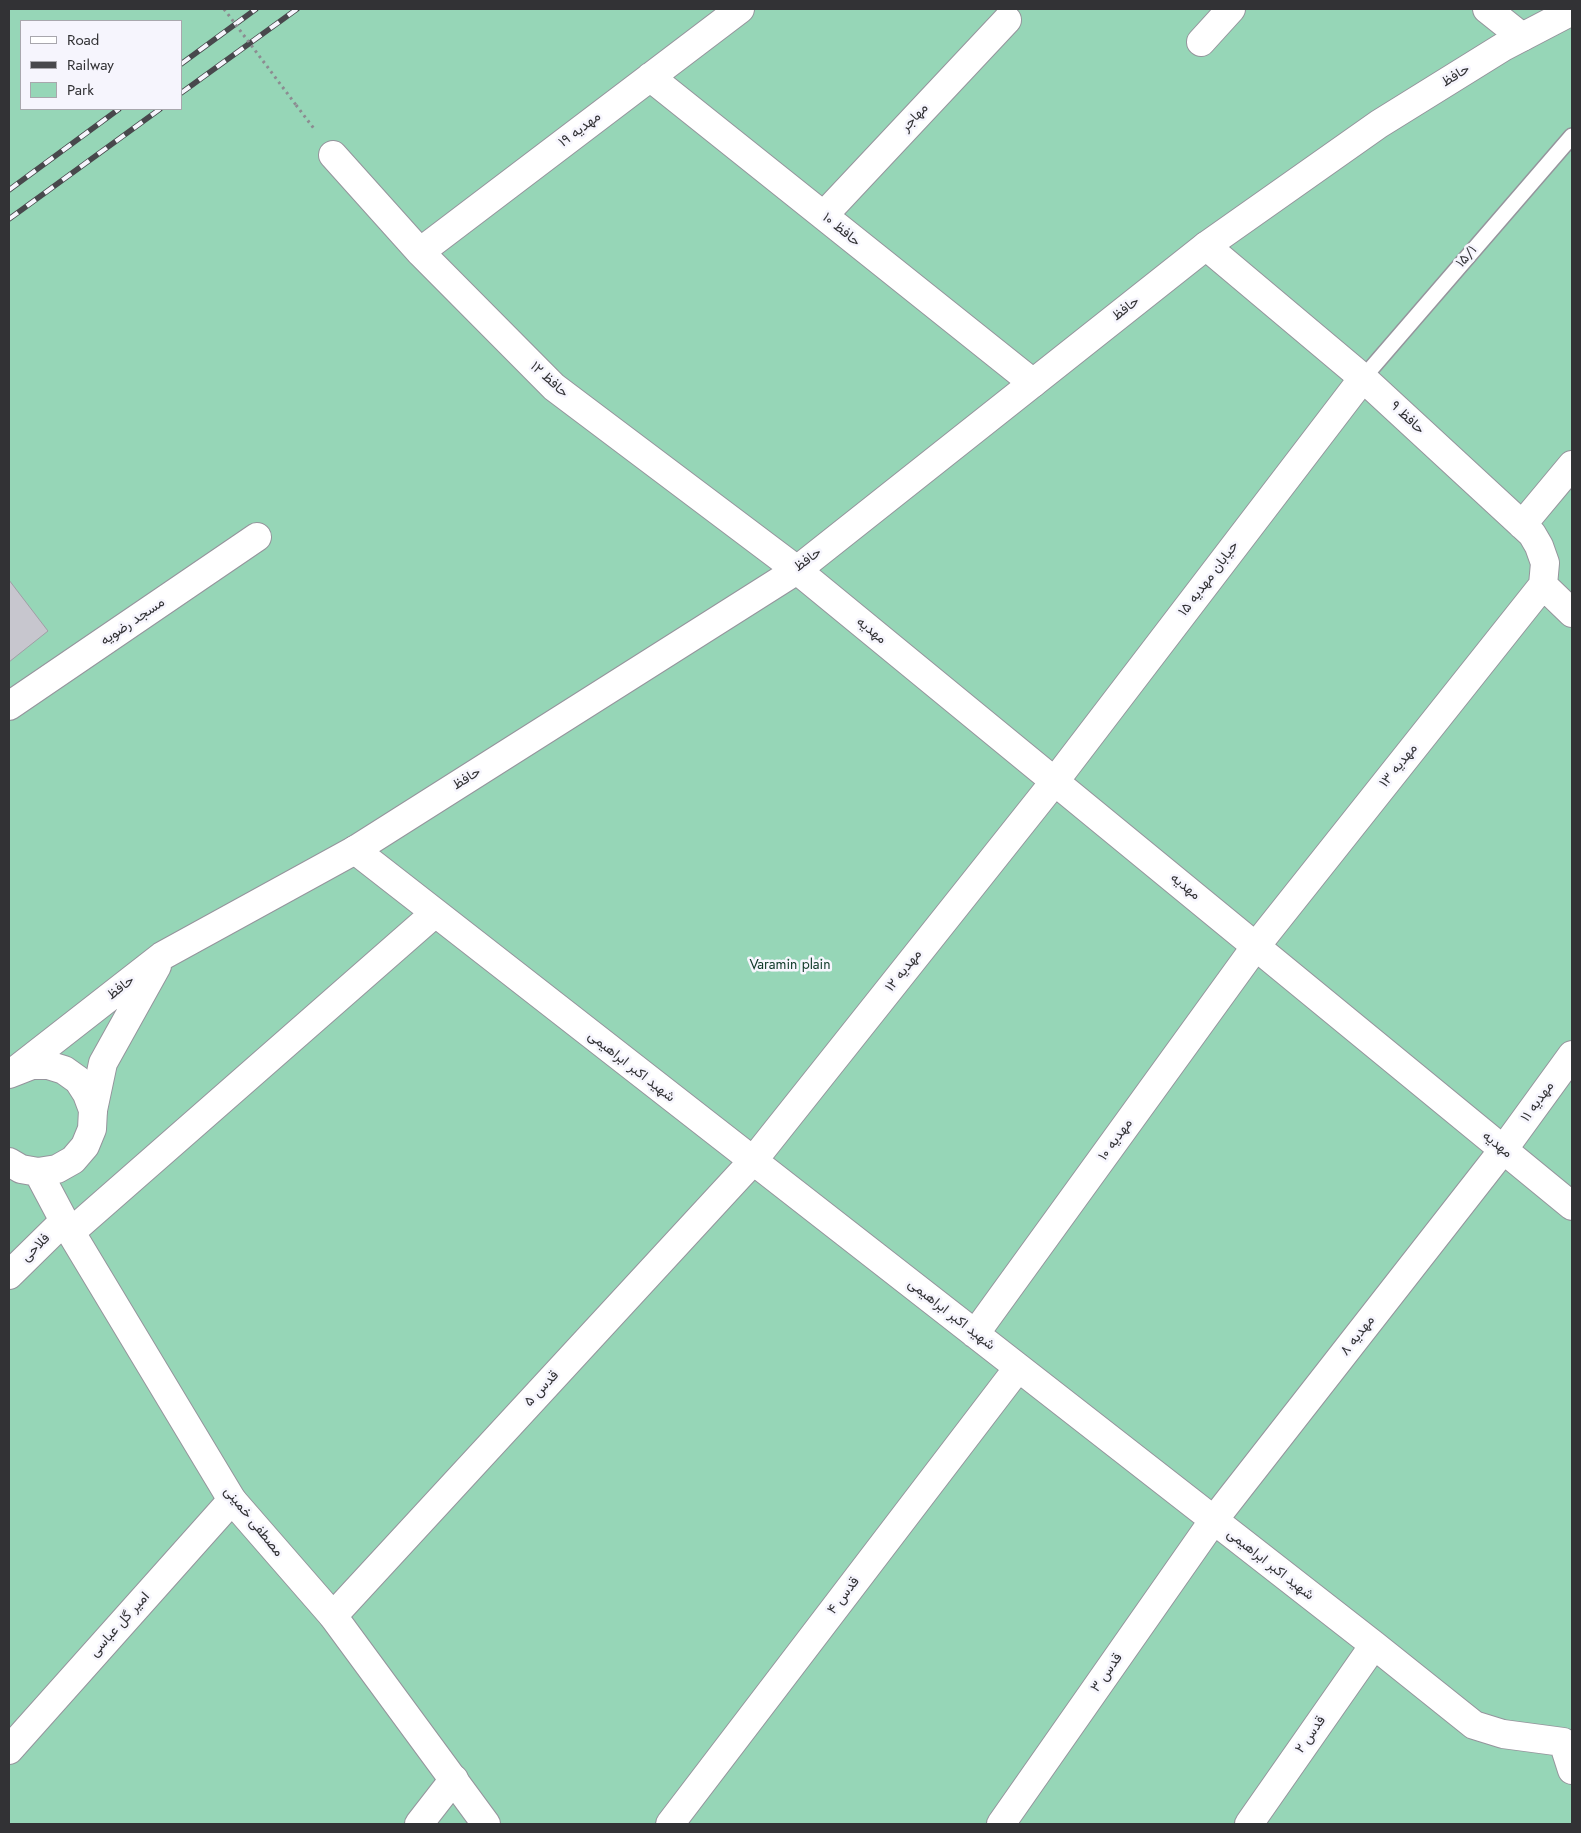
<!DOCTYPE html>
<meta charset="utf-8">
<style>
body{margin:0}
#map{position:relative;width:1581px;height:1833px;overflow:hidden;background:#e9e8f0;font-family:Jost,sans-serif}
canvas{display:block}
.frame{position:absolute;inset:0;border:10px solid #323235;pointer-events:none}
.legend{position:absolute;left:20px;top:20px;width:162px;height:90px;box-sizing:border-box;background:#f6f5fd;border:1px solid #a8a7ad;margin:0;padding:6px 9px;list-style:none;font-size:15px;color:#323235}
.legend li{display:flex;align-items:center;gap:10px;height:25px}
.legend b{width:25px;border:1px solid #a8a7ad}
</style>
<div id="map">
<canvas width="1581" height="1833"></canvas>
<div class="frame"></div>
<ul class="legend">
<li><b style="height:6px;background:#fff"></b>Road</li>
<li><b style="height:6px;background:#48484c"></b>Railway</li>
<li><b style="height:14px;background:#96d6b7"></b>Park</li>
</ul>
</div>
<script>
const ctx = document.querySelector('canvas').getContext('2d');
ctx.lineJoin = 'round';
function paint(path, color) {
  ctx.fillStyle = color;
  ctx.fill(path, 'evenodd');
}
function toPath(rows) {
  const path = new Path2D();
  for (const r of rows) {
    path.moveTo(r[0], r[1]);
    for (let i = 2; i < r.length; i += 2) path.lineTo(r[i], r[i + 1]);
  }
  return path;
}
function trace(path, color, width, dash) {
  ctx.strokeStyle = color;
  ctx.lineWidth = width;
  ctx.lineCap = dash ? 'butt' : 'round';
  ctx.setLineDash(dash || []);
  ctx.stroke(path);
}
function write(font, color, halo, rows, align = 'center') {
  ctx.font = font + ' Jost,Vazirmatn,sans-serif';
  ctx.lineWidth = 5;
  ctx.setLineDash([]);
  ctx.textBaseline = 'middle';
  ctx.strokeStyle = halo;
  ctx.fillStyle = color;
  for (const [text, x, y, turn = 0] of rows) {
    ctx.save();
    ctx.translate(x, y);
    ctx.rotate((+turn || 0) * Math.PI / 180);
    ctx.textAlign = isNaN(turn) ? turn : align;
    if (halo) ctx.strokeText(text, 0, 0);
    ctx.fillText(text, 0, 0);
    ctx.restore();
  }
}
paint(toPath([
 [9,9,1572,9,1572,1824,9,1824],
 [21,21,181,21,181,109,21,109]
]), '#96d6b7');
const building = toPath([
 [9,580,48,631,9,662,9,580]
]);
paint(building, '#c7c6ce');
trace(building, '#a09fa6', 1);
const service = toPath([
 [1363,378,1572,136]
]);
const minor = toPath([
 [1487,9,1522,37],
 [1201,42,1231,9],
 [650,77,1033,383],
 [333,155,420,252,554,387,797,570],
 [824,215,1007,20],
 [1206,246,1363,378,1532,534,1539,546,1545,563,1543,585],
 [420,252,740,9],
 [1522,525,1572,465],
 [1543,585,1572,613],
 [9,706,257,537],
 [355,850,1374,1645,1474,1725,1503,1734,1563,1742],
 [71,1232,435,913],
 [975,1334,1256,946,1543,585],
 [333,1616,752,1162,1055,781,1363,378],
 [1563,1742,1572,1770],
 [9,1750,232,1500],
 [419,1824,454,1779],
 [670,1824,1018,1368],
 [1001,1824,1213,1521,1503,1150,1572,1055],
 [1249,1824,1374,1645]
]);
const tertiary = toPath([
 [797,570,1572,1206],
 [16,1070,162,956,355,850,797,570,1206,246,1379,124,1503,47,1572,11],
 [93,1110,103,1063,157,966],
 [9,1275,64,1221]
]);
const secondary = toPath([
 [9,1074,32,1065,48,1065,64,1070,78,1080,87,1094,93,1110,92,1129,85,1146,73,1160,57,1169,38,1172,21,1169,9,1162],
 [38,1172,64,1221,232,1500,333,1616,486,1824]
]);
trace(service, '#95949c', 18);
trace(minor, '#95949c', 30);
trace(tertiary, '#95949c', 30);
trace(secondary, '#95949c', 30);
trace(toPath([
 [296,105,315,130]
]), '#8c8c91', 3, [2.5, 4]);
trace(service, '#fff', 15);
trace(minor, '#fff', 28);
trace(tertiary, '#fff', 28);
trace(secondary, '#fff', 28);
const rail = toPath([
 [181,64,256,9],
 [181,93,297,9],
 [9,190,119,109],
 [9,219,160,109]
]);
trace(rail, '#48484c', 5.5);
trace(rail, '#f6f5fd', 4, [11]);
trace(toPath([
 [224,9,296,105]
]), '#8c8c91', 3, [2.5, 4]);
write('14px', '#323235', '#f6f5fd', [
 ["حافظ",1456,76,-32],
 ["مهاجر",915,118,-47],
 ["مهدیه ۱۹",580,130,-37],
 ["حافظ ۱۰",841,230,39],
 ["۱۵/۱",1467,257,-49],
 ["حافظ",1126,309,-38],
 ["حافظ ۱۲",549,380,42],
 ["حافظ ۹",1407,418,43],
 ["حافظ",808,560,-37],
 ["حیابان مهدیه ۱۵",1209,579,-53],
 ["مسجد رضویه",133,622,-34],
 ["مهدیه",871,631,39],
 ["مهدیه ۱۳",1399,766,-51],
 ["حافظ",467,779,-32],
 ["مهدیه",1185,887,39],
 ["مهدیه ۱۲",904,971,-51],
 ["حافظ",121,988,-38],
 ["شهید اکبر ابراهیمی",631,1067,38],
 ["مهدیه ۱۱",1538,1102,-54],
 ["مهدیه ۱۰",1116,1140,-54],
 ["مهدیه",1497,1145,39],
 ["فلاحی",36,1248,-44],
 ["شهید اکبر ابراهیمی",951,1315,38],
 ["مهدیه ۸",1358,1336,-52],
 ["قدس ۵",542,1389,-47],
 ["مصطفی خمینی",253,1522,51],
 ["شهید اکبر ابراهیمی",1270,1565,38],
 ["قدس ۴",844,1596,-53],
 ["امیر گل عباسی",120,1625,-48],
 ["قدس ۳",1107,1673,-55],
 ["قدس ۲",1311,1735,-55]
]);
write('14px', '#0b3625', '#f6f5fd', [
 ["Varamin plain",790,966]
]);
</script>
